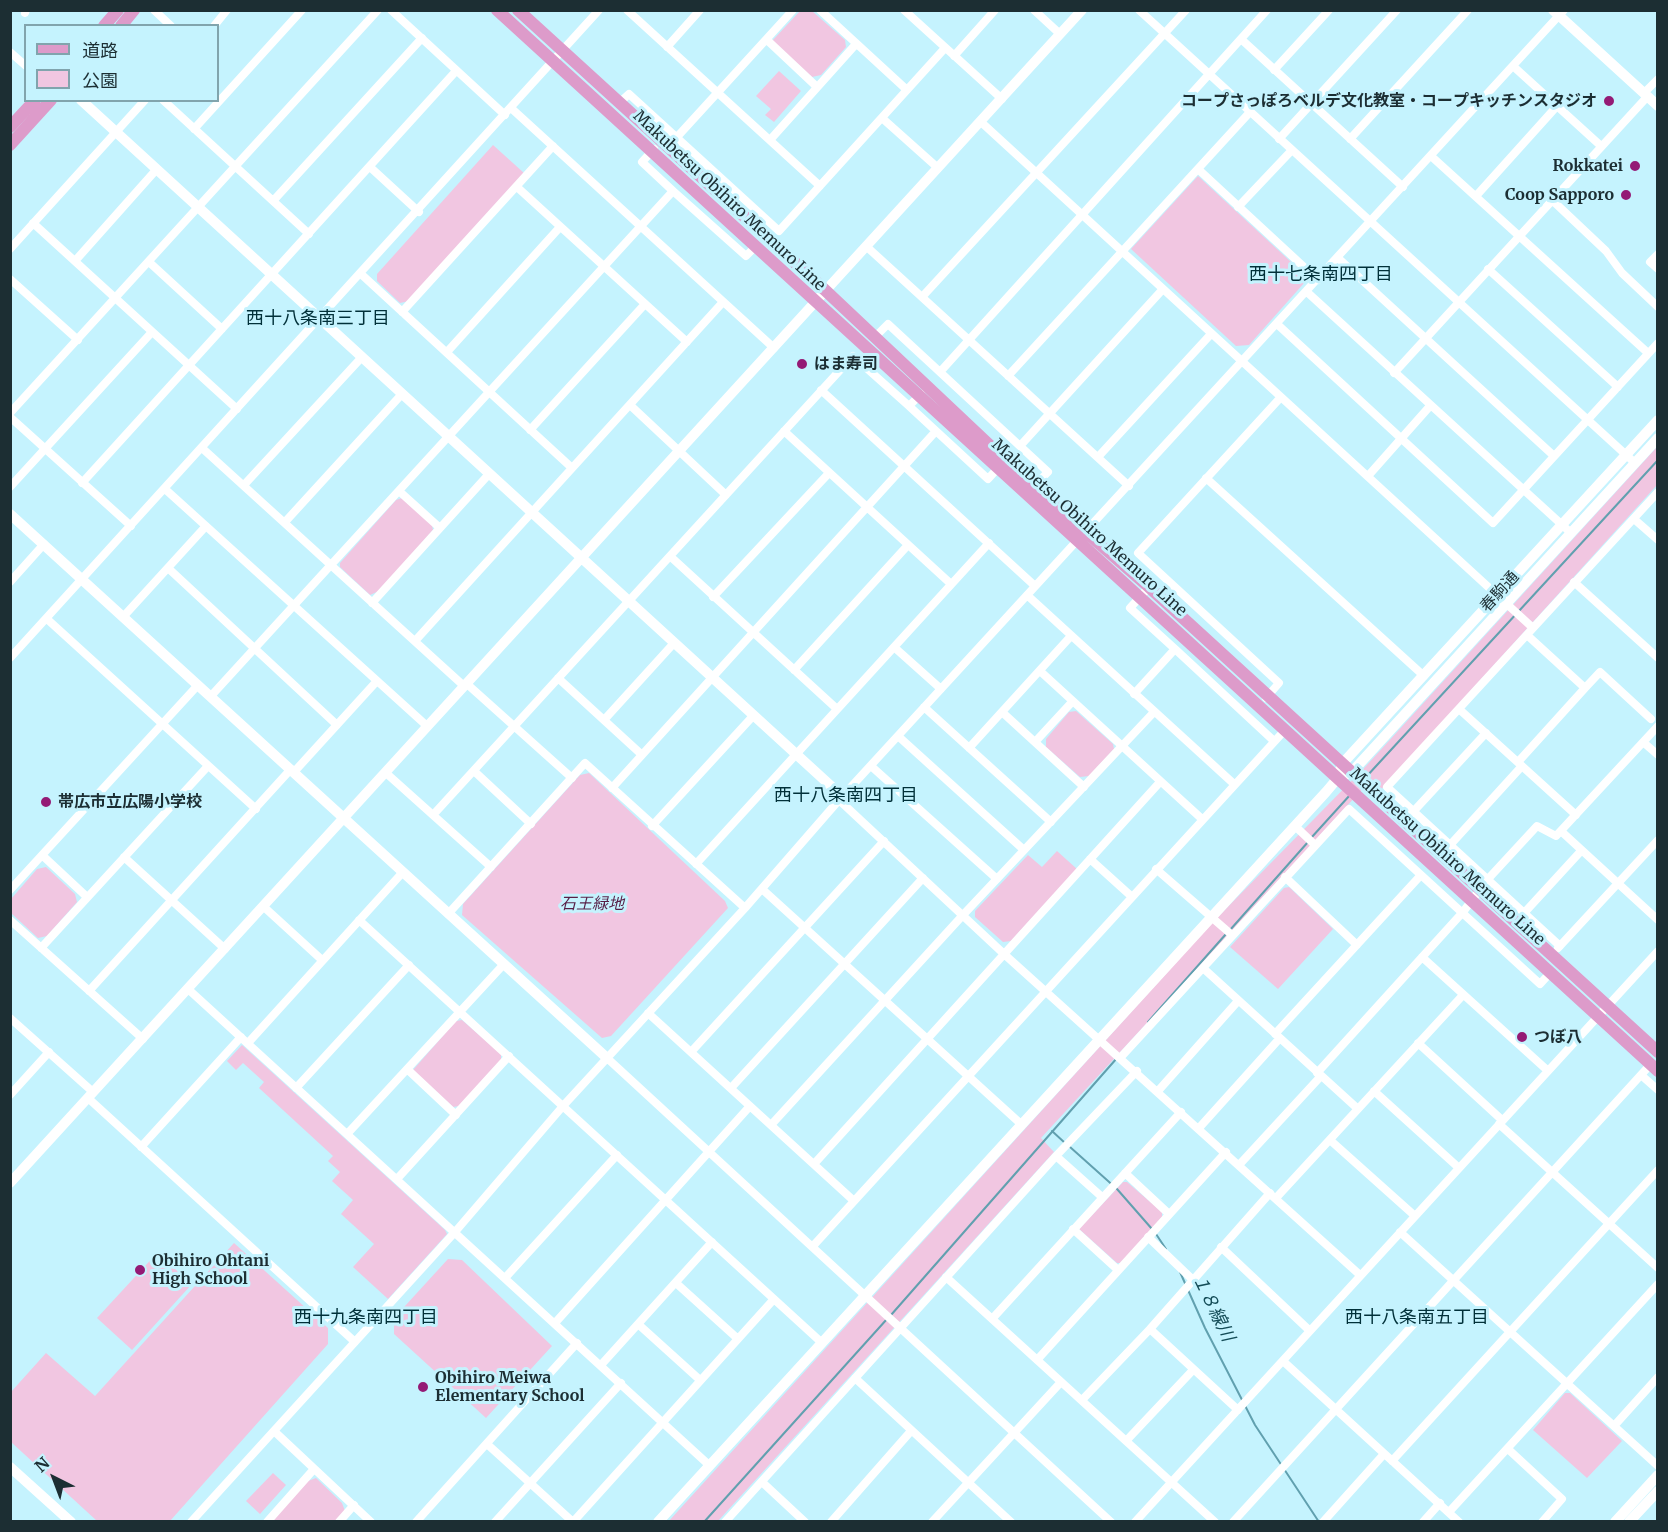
<!DOCTYPE html>
<meta charset="utf-8">
<style>
body{margin:0}
#map{position:relative;width:1668px;height:1532px;overflow:hidden;background:#c5f3fe;font-family:Merriweather,"Noto Sans JP",serif}
canvas{display:block}
.frame{position:absolute;inset:0;border:12px solid #1c2e33;pointer-events:none}
.legend{position:absolute;left:24px;top:24px;width:195px;height:78px;box-sizing:border-box;background:#c5f3fe;border:2px solid #81a4ad;margin:0;padding:8px 10px;list-style:none;font-size:18px;color:#1c2e33}
.legend li{display:flex;align-items:center;gap:12px;height:30px}
.legend b{width:30px;border:2px solid #81a4ad}
.north{position:absolute;left:24px;top:1448px;width:60px;height:60px;-webkit-text-stroke:4px #c5f3fe;paint-order:stroke;rotate:318deg;font-size:16px;font-weight:700;line-height:24px;text-align:center;color:#1c2e33}
.north::after{content:'';display:block;margin:auto;width:21px;height:27px;background:#1c2e33;clip-path:polygon(50% 0,100% 100%,50% 72%,0 100%)}
</style>
<div id="map">
<canvas width="1668" height="1532"></canvas>
<div class="frame"></div>
<ul class="legend">
<li><b style="height:8px;background:#dd9bca"></b>道路</li>
<li><b style="height:16px;background:#f1c6e1"></b>公園</li>
</ul>
<div class="north">N</div>
</div>
<script>
const ctx = document.querySelector('canvas').getContext('2d');
ctx.lineJoin = 'round';
function paint(path, color) {
  ctx.fillStyle = color;
  ctx.fill(path, 'evenodd');
}
function toPath(rows) {
  const path = new Path2D();
  for (const r of rows) {
    path.moveTo(r[0], r[1]);
    for (let i = 2; i < r.length; i += 2) path.lineTo(r[i], r[i + 1]);
  }
  return path;
}
function trace(path, color, width, dash) {
  ctx.strokeStyle = color;
  ctx.lineWidth = width;
  ctx.lineCap = dash ? 'butt' : 'round';
  ctx.setLineDash(dash || []);
  ctx.stroke(path);
}
function write(font, color, halo, rows, align = 'center') {
  ctx.font = font + ' Merriweather,"Noto Sans JP",serif';
  ctx.lineWidth = 6;
  ctx.setLineDash([]);
  ctx.textBaseline = 'middle';
  ctx.strokeStyle = halo;
  ctx.fillStyle = color;
  for (const [text, x, y, turn = 0] of rows) {
    ctx.save();
    ctx.translate(x, y);
    ctx.rotate((+turn || 0) * Math.PI / 180);
    ctx.textAlign = isNaN(turn) ? turn : align;
    if (halo) ctx.strokeText(text, 0, 0);
    ctx.fillText(text, 0, 0);
    ctx.restore();
  }
}
paint(toPath([
 [800,11,812,11,845,40,846,47,821,75,812,77,772,41],
 [779,71,801,91,774,122,765,115,771,109,756,96],
 [493,145,524,173,409,301,400,303,377,281,377,274],
 [1198,176,1304,274,1305,282,1249,345,1236,346,1131,249],
 [1657,447,1657,485,1380,791,1369,782,1041,1138,1054,1152,718,1521,668,1522,1213,922,1366,766],
 [402,498,432,525,433,530,379,591,370,595,340,567,340,563,396,500],
 [1076,711,1113,744,1114,749,1089,776,1080,777,1046,747,1046,739,1069,712],
 [589,773,725,901,728,908,611,1036,602,1038,462,915,463,904,580,775],
 [1057,851,1077,869,1011,941,1003,942,975,917,975,911,1028,855,1042,867],
 [46,867,75,894,77,902,47,936,38,938,11,913,11,899,37,869],
 [1289,887,1333,929,1278,989,1230,947,1284,888],
 [462,1020,501,1054,501,1060,459,1106,453,1107,413,1070,456,1021],
 [242,1045,445,1230,447,1234,388,1299,353,1267,374,1244,341,1214,353,1200,332,1181,340,1172,328,1161,333,1156,259,1088,264,1082,243,1063,236,1070,227,1061],
 [1123,1182,1127,1182,1162,1212,1162,1217,1122,1263,1117,1263,1079,1229],
 [234,1243,328,1328,328,1344,170,1521,97,1521,11,1442,11,1392,46,1353,95,1396],
 [157,1253,192,1284,132,1350,97,1318],
 [448,1259,462,1260,552,1346,486,1418,394,1334,394,1318],
 [1565,1393,1570,1393,1622,1441,1587,1478,1533,1430],
 [273,1473,286,1485,260,1514,246,1501],
 [316,1478,342,1503,345,1511,335,1521,271,1522,308,1481]
]), '#f1c6e1');
trace(toPath([
 [1366,777,1658,460],
 [1311,838,1350,795],
 [1230,930,1308,842],
 [1148,1022,1226,934],
 [1052,1131,1065,1143],
 [1070,1147,1117,1189,1152,1229],
 [1156,1234,1166,1249],
 [1180,1272,1205,1328,1255,1425,1319,1522],
 [891,1315,1117,1058],
 [704,1522,887,1319]
]), '#61a0af', 2);
trace(toPath([
 [154,10,171,26],
 [391,10,505,115],
 [627,10,820,186],
 [820,10,907,90],
 [904,10,1002,99],
 [1034,10,1060,34],
 [1139,10,1635,463],
 [25,13,26,10],
 [214,26,227,10],
 [1241,39,1403,187],
 [767,40,817,87],
 [667,47,700,10],
 [10,52,26,66],
 [954,56,995,10],
 [1513,66,1601,146],
 [1274,70,1329,10],
 [1644,93,1658,79],
 [163,100,309,234],
 [619,103,629,94,779,231,945,48],
 [511,108,774,348],
 [882,118,938,168],
 [981,122,1533,628],
 [194,129,302,10],
 [677,137,793,10],
 [1279,139,1397,10],
 [1350,139,1468,10],
 [770,140,856,44],
 [1431,156,1648,353],
 [370,167,419,212],
 [1198,169,1318,280],
 [517,187,687,342],
 [673,191,746,256,755,247],
 [1476,196,1557,106],
 [1552,200,1606,251,1622,273,1658,307],
 [273,201,422,38],
 [1238,207,1292,150],
 [33,223,237,409],
 [867,247,1129,486],
 [10,249,145,100],
 [1658,254,1650,262,1658,269],
 [1338,258,1554,456],
 [75,261,156,170],
 [149,262,222,329],
 [1488,269,1618,387],
 [361,274,572,468],
 [10,279,78,340],
 [1307,292,1571,533],
 [922,297,1186,10],
 [402,312,553,146],
 [1277,324,1493,523,1658,343],
 [875,337,888,324,1048,472,1032,488],
 [447,352,560,227],
 [940,372,1267,10],
 [1394,373,1647,97],
 [1008,376,1250,112],
 [821,390,1035,586],
 [630,405,726,495],
 [10,413,378,10],
 [10,417,131,526],
 [530,430,645,304],
 [784,431,951,584],
 [936,431,988,479,998,468],
 [1020,446,1163,289],
 [202,448,464,686],
 [1098,457,1211,334],
 [1368,476,1430,406],
 [1206,478,1424,676],
 [82,483,456,71],
 [244,485,362,357],
 [10,487,152,332],
 [165,489,427,726],
 [399,491,440,528],
 [1634,519,1658,540],
 [285,522,402,394],
 [671,557,837,709],
 [168,568,337,725],
 [10,582,44,544],
 [1574,582,1658,658],
 [1027,595,1234,784],
 [713,597,829,473],
 [372,603,489,474],
 [123,617,206,526],
 [47,619,256,809],
 [415,641,723,302],
 [894,647,941,689],
 [1175,649,1274,741],
 [10,658,599,10],
 [794,670,908,545],
 [1040,671,1202,819],
 [558,678,641,754],
 [467,684,572,778],
 [1585,688,1600,672,1651,719],
 [1134,694,1175,649,1130,608,1149,587],
 [211,696,673,191,642,162,654,149],
 [1266,698,1279,683,1138,553,1281,397],
 [924,707,1051,822],
 [1459,709,1576,815],
 [1002,712,1084,787],
 [604,720,674,643],
 [898,736,1024,850],
 [1035,742,1072,702],
 [1643,742,1658,755],
 [969,748,1071,636],
 [1518,762,1585,688,1527,635],
 [871,766,997,879],
 [474,771,531,824],
 [294,772,376,682],
 [386,773,491,867],
 [612,788,936,431,909,406],
 [839,800,1004,954,1360,1275],
 [1412,813,1486,733],
 [433,815,853,356,909,406,921,394],
 [652,826,753,716],
 [1295,826,1315,845],
 [1562,832,1658,920],
 [1451,844,1522,766],
 [42,855,87,897],
 [124,857,225,949],
 [1090,859,1131,896],
 [696,864,989,543],
 [1156,869,1232,935],
 [1285,877,1357,945],
 [762,889,1021,1124],
 [10,890,198,685],
 [264,907,322,960],
 [1525,912,1581,851],
 [448,914,585,763,745,908],
 [10,920,143,1039],
 [359,920,821,1342],
 [1560,946,1387,787,1658,492],
 [41,948,208,766],
 [1558,948,1658,840],
 [1422,957,1547,1070],
 [1203,968,1358,1109],
 [188,989,709,1465],
 [89,991,291,769],
 [648,1013,854,1201],
 [10,1018,93,1092],
 [1275,1034,1421,875],
 [248,1043,403,872],
 [1418,1043,1502,1120],
 [691,1052,884,841],
 [1121,1057,1349,809,1540,984,1550,973],
 [607,1058,1111,1522],
 [407,1069,456,1115],
 [1317,1073,1463,912,1488,879,1537,826,1556,836,1658,726],
 [1641,1075,1658,1090],
 [296,1088,409,965],
 [731,1088,923,878],
 [1158,1091,1238,1001],
 [1374,1091,1459,1168],
 [10,1095,49,1052],
 [88,1098,355,1342],
 [1499,1124,1658,1268],
 [771,1125,963,915,1154,712],
 [1199,1128,1280,1038],
 [348,1133,504,964],
 [1330,1140,1415,1216],
 [141,1147,241,1037],
 [1056,1156,1102,1197],
 [814,1164,1160,782],
 [1239,1165,1321,1076],
 [1125,1173,1169,1214],
 [397,1179,509,1056],
 [1276,1198,1463,995],
 [1073,1229,1118,1270],
 [1400,1232,1658,1466],
 [1148,1237,1193,1280],
 [813,1246,1285,730],
 [1221,1247,1310,1331],
 [946,1277,1215,1522],
 [505,1278,617,1155],
 [676,1283,738,1339],
 [992,1319,1181,1112],
 [555,1323,750,1106],
 [638,1324,700,1380],
 [1150,1329,1238,1410],
 [1037,1360,1226,1152],
 [1283,1361,1459,1522],
 [601,1365,712,1242],
 [855,1378,1011,1522],
 [1082,1400,1150,1329,1270,1193],
 [1614,1426,1658,1377],
 [274,1431,371,1522],
 [1126,1441,1193,1370],
 [487,1444,573,1522,774,1299],
 [1508,1449,1562,1499,1542,1522],
 [1392,1461,1658,1170],
 [762,1482,805,1522],
 [1449,1512,1658,1284],
 [191,1522,455,1232,563,1106,745,908,839,800,1564,10],
 [267,1522,314,1469],
 [339,1522,354,1505],
 [416,1522,577,1343],
 [495,1522,621,1383],
 [725,1522,1056,1156,1137,1071],
 [831,1522,911,1431],
 [932,1522,1061,1382],
 [1135,1522,1658,951],
 [1233,1522,1650,1065],
 [1323,1522,1384,1454],
 [1423,1522,1440,1503]
]), '#fff', 8);
trace(toPath([
 [1553,10,1658,106],
 [81,100,843,797],
 [10,514,607,1058],
 [1345,775,1351,773,1658,438],
 [10,1183,1082,10],
 [10,1467,71,1522],
 [658,1522,1326,792,1337,779,1342,764,1658,420],
 [1615,1522,1658,1475],
 [1629,1522,1658,1491]
]), '#fff', 10);
trace(toPath([
 [497,10,1658,1071],
 [518,10,826,291,1033,486,1149,587,1658,1052],
 [104,26,118,10],
 [121,26,134,10],
 [10,127,35,100],
 [10,145,51,100]
]), '#dd9bca', 12);
for (const [x, y, r, color] of [
 [1609,101,6,"#941a75"],
 [1635,166,6,"#941a75"],
 [1626,195,6,"#941a75"],
 [802,364,6,"#941a75"],
 [46,802,6,"#941a75"],
 [1522,1037,6,"#941a75"],
 [140,1270,6,"#941a75"],
 [423,1387,6,"#941a75"]
]) {
  const dot = new Path2D();
  dot.arc(x, y, r, 0, 2 * Math.PI);
  ctx.fillStyle = color;
  ctx.fill(dot);
  trace(dot, '#c5f3fe', 2);
}
write('bold 16px', '#1c2e33', '#c5f3fe', [
 ["コープさっぽろベルデ文化教室・コープキッチンスタジオ",1597,101,"right"],
 ["Rokkatei",1623,166,"right"],
 ["Coop Sapporo",1614,195,"right"],
 ["はま寿司",814,364],
 ["帯広市立広陽小学校",58,802],
 ["つぼ八",1534,1037],
 ["Obihiro Ohtani",152,1261],
 ["High School",152,1279],
 ["Obihiro Meiwa",435,1378],
 ["Elementary School",435,1396]
], 'left');
write('16px', '#1c2e33', '#c5f3fe', [
 ["Makubetsu Obihiro Memuro Line",729,201,43],
 ["Makubetsu Obihiro Memuro Line",1089,528,42],
 ["春駒通",1500,592,-48],
 ["Makubetsu Obihiro Memuro Line",1447,857,42]
]);
write('italic 16px', '#571f46', '#c5f3fe', [
 ["石王緑地",592,904]
]);
write('18px', '#013039', '#c5f3fe', [
 ["西十七条南四丁目",1321,275],
 ["西十八条南三丁目",318,319],
 ["西十八条南四丁目",846,796],
 ["西十九条南四丁目",366,1318],
 ["西十八条南五丁目",1417,1318]
]);
write('italic 18px', '#144c57', '#c5f3fe', [
 ["１８線川",1213,1308,64]
]);
</script>
